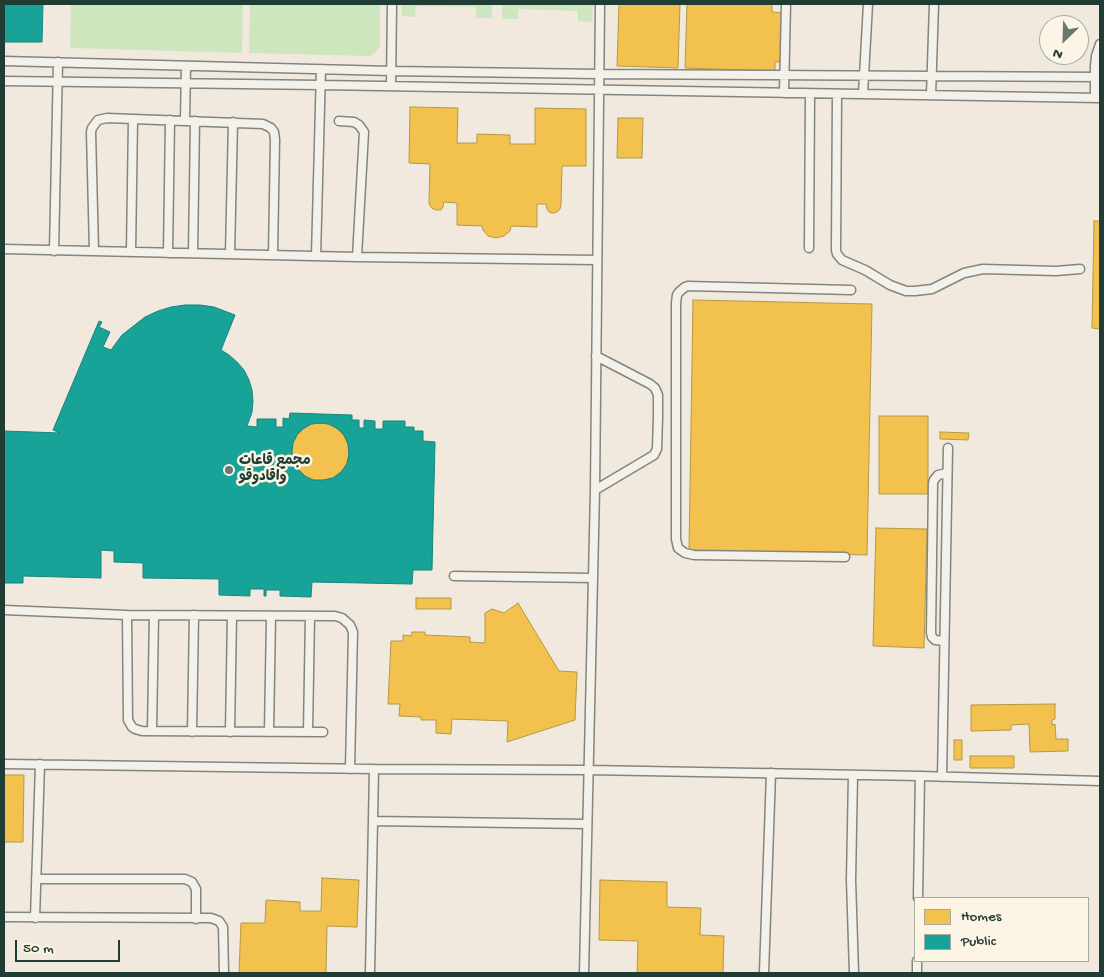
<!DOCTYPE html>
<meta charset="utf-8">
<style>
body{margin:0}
#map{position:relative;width:1104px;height:977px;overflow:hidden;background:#f1e9de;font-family:"Gochi Hand",sans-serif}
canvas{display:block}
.frame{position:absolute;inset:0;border:5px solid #1f3d34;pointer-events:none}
.legend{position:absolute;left:914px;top:897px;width:175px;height:65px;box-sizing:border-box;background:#fcf5e5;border:1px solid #a4ab9e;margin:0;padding:6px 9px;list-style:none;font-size:15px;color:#1f3d34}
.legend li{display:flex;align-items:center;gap:10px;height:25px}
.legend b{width:25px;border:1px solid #a4ab9e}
.north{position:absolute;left:1039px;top:15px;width:50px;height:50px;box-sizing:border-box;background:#fcf5e5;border:1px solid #a4ab9e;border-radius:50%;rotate:204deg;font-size:14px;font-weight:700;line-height:20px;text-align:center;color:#1f3d34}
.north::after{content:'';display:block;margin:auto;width:18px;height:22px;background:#687970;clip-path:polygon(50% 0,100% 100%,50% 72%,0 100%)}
.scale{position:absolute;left:15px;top:940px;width:105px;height:22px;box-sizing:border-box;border:2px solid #1f3d34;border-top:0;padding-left:6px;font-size:15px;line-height:18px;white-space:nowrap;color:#1f3d34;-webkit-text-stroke:4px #fcf5e5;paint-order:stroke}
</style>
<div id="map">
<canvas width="1104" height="977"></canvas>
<div class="frame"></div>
<ul class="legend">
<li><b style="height:14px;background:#f2c14e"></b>Homes</li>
<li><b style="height:14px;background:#17a398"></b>Public</li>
</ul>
<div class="north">N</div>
<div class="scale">50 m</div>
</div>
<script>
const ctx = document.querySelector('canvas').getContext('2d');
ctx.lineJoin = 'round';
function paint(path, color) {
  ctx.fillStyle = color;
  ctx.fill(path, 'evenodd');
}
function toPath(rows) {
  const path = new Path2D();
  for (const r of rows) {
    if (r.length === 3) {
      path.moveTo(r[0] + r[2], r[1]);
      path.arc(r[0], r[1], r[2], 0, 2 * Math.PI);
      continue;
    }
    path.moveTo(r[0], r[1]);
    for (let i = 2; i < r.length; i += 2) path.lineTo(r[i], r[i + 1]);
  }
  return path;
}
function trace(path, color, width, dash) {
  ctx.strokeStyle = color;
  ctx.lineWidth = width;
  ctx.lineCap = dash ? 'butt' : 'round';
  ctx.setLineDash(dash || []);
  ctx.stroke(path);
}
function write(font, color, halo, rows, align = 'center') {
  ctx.font = font + ' "Gochi Hand","Playpen Sans Arabic",sans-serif';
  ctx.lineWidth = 5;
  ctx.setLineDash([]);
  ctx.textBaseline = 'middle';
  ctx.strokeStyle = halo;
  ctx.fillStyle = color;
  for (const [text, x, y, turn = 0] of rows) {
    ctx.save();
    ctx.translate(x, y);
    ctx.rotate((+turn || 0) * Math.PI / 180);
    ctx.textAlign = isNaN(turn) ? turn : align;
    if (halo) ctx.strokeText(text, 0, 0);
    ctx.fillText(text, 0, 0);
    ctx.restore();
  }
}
paint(toPath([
 [71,4,243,4,242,53,70,48],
 [250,4,380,4,380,46,376,52,370,56,249,53],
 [402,4,492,4,492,18,476,18,476,7,416,6,415,17,402,16],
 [502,4,593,4,592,22,578,21,578,11,518,9,518,19,502,19]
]), '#cee6be');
const homes = toPath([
 [619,4,680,4,678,68,617,66,619,4],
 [687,4,772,4,772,12,784,13,783,62,775,62,775,71,685,68,687,4],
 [410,107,458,108,457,143,477,143,477,134,510,135,510,144,535,144,535,108,586,109,586,166,562,166,561,205,560,209,557,212,553,213,549,212,547,209,546,204,537,204,537,227,511,226,510,231,504,236,496,238,488,236,483,230,482,226,457,225,457,203,444,202,443,207,441,210,437,210,433,209,430,206,429,202,430,164,409,163,410,107],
 [618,118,643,118,642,158,617,158,618,118],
 [1094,221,1100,221,1100,329,1092,328,1094,221],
 [693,300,872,304,867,555,689,551,693,300],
 [879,416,928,416,928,494,879,494,879,416],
 [320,452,29],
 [940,432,969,433,968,440,940,439,940,432],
 [876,528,927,529,924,648,873,646,876,528],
 [416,598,451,598,451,609,416,609,416,598],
 [518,603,559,671,577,672,575,720,507,742,508,721,452,719,451,734,436,733,436,720,421,720,421,717,399,716,400,704,388,704,391,641,403,641,403,635,411,636,412,632,425,632,425,635,470,637,470,642,485,643,485,613,492,609,504,613,518,603],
 [1055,704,1055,719,1052,720,1052,725,1055,724,1056,739,1068,739,1068,751,1030,752,1029,724,1011,725,1011,730,971,731,971,705,1055,704],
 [954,740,962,740,962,760,954,760,954,740],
 [970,756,1014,756,1014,768,970,768,970,756],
 [4,775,24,775,23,842,4,842,4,775],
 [322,878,359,880,357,927,327,926,326,973,239,973,241,923,265,923,266,900,300,902,300,911,321,911,322,878],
 [600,880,667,882,667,907,701,908,700,935,724,936,723,973,637,973,638,941,599,940,600,880]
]);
paint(homes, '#f2c14e');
trace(homes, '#b39946', 1);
const public = toPath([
 [4,4,43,4,42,42,4,42,4,4],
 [185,305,200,305,214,307,235,315,221,350,229,355,237,362,244,370,249,380,252,390,253,401,252,412,247,426,257,427,257,419,276,419,276,427,283,427,283,418,289,419,290,413,352,415,352,420,359,420,359,428,364,428,364,420,375,421,375,429,383,429,383,421,405,421,405,427,414,427,414,431,423,431,423,441,435,442,432,570,413,570,412,584,312,582,311,597,280,596,280,590,266,590,266,596,264,596,264,589,250,589,250,596,219,595,219,579,143,578,143,563,114,562,114,551,101,550,101,578,23,576,23,583,4,583,4,431,60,433,53,430,99,321,102,322,99,327,110,332,103,347,111,350,122,335,145,317,158,311,171,307,185,305],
 [320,423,329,424,338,429,344,435,348,444,349,454,347,464,341,472,333,478,323,480,313,480,305,476,298,469,293,462,292,452,293,443,297,435,303,429,311,424,320,423]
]);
paint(public, '#17a398');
trace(public, '#19847a', 1);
const service = toPath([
 [4,61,391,71,599,74,1100,77],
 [4,81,321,85,1100,98],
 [391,86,392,4],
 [784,93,786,4],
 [837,94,836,250,837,254,842,260,865,270,890,285,906,291,915,291,932,289,964,273,983,269,1056,271,1080,269],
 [863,94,868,4],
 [931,95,934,4],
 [1095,98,1095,66,1096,56,1100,44],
 [185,121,186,66],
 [339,121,354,122,359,125,364,132,357,257],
 [809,248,810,94],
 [4,249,357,257,597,260],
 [54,251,58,62],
 [94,251,91,132,92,128,98,120,107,118,263,124,271,128,274,132,275,140,273,255],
 [131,252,133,119],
 [168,253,170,120],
 [193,253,195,121],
 [230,254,233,122],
 [316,256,321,69],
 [595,490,654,455,657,449,658,417,658,395,655,388,650,384,596,356],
 [845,557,694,555,685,553,678,548,676,539,676,303,677,295,679,292,685,287,688,286,851,290],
 [454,576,593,578],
 [4,610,127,615,335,616,342,618,350,625,353,632,350,769],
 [127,615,128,720,132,727,135,729,142,731,323,732],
 [944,641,935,640,932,637,931,633,933,483,934,480,938,475,947,473],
 [152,731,154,615],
 [192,732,194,615],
 [230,732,232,616],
 [269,732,271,616],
 [308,732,310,616],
 [4,764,374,769,589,770,920,776,1100,781],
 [853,775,851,880,854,973],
 [942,777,948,448],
 [373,821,587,824],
 [36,879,185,879,192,882,196,889,196,919],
 [918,898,920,776],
 [4,917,211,918,219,921,223,927,224,973],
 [35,918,40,764],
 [370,973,374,769],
 [584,973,595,490,600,4],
 [764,973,771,773],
 [917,973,917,961]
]);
trace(service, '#83857e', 11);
trace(service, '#f4f1ea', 8);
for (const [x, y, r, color] of [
 [229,470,5,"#687970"]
]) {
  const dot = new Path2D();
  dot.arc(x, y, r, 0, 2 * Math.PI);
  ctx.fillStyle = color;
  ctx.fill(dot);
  trace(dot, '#fcf5e5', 2);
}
write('bold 14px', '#1f3d34', '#fcf5e5', [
 ["مجمع قاعات",239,462],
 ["واقادوقو",239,478]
], 'left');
</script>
